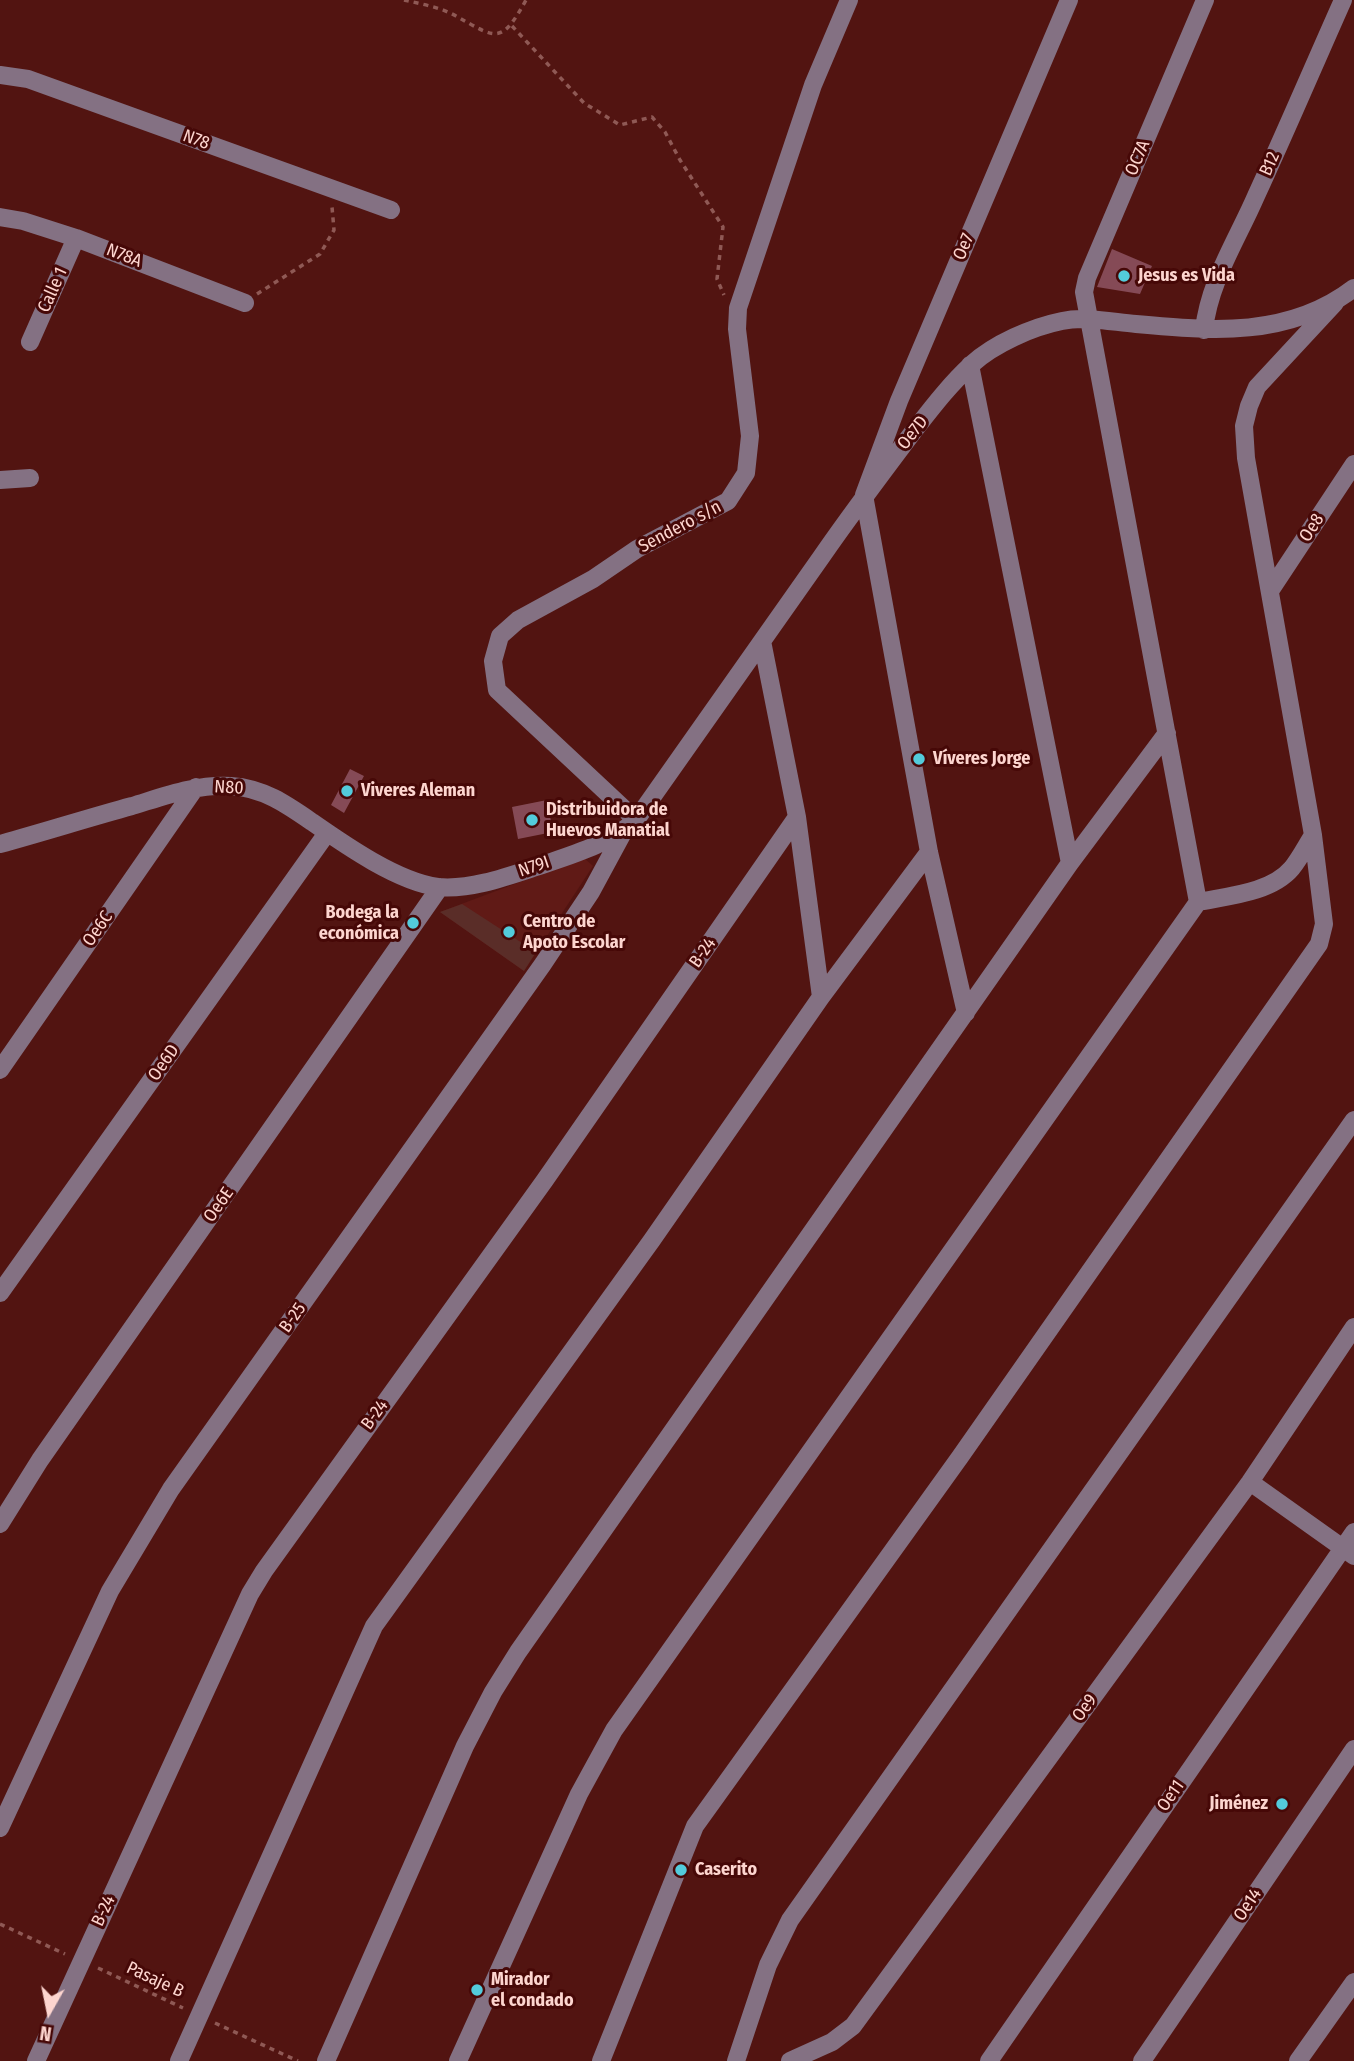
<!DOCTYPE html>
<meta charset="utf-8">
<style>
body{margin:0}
#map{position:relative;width:1354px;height:2061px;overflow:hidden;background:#521411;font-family:"Fira Sans Condensed",sans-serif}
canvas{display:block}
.north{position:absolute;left:14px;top:1977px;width:70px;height:70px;-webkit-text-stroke:5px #460807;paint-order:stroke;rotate:189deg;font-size:19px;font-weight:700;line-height:28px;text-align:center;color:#fdd5cf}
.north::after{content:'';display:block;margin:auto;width:24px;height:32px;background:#fdd5cf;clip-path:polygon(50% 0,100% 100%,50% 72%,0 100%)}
</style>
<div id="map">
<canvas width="1354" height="2061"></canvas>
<div class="north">N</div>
</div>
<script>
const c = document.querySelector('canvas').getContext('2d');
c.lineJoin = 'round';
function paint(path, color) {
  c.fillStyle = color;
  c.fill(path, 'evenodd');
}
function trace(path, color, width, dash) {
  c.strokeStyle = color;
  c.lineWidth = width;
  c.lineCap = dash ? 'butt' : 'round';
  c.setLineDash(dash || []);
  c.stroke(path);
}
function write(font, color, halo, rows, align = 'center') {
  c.font = font + ' "Fira Sans Condensed",sans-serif';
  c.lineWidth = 6;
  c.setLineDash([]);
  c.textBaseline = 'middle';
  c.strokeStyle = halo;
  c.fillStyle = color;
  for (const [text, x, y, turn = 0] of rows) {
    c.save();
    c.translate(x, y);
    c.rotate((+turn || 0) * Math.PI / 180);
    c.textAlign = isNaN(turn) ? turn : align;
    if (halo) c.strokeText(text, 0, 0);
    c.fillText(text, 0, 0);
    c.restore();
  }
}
paint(new Path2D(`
 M584,858L593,866L524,971L440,912Z`), '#601a16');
paint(new Path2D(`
 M462,904L536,952L524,971L440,912Z`), '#5a2d28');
paint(new Path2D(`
 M1112,249L1152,266L1140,294L1097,287Z
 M350,769L364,776L344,813L331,805Z
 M547,800L553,832L518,839L512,807Z`), '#854a56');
trace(new Path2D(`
 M404,0C421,4 440,7 456,16C497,39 501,45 526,0
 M512,26L584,103L620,125L652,117L665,132L680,160L723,227L717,279L724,295
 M257,294L320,254L334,230L332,207
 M0,1924L65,1954
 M98,1968L183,2008
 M215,2023L298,2061`), '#8f5955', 3.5, [5, 5]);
trace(new Path2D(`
 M0,75L28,79L391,210
 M0,217L23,221L76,238L245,303
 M1204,330C1209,282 1237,240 1256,196C1286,131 1314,65 1343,0
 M30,342L76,238
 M970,365L1070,863
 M0,480L30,478
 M1270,591L1354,464
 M762,641L797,817L821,997
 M636,820L497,690L493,661L500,636L518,620L593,579L637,549L728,501L746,473L750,436L737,329L738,308L813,85L849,0
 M0,844C44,832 88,818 132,806C165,796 196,784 231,786C263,788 286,804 312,822C345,845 398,882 438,887C470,890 506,877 536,867C571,855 608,845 636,820C698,732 760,644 822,556C851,514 882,473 913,432C931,409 950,384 972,364C994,344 1032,327 1062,321C1085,316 1112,322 1136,324C1212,331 1289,338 1354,288
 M1198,902L1084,292L1087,278L1205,0
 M966,1013L929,852L864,495L899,401L1069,0
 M0,1070L196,787
 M0,1293L327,833
 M1250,1482L1354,1556
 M0,1524L40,1460L440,887
 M0,1828L110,1591L171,1489L543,964L591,892L624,831
 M36,2061L250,1594L264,1571L545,1180L797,817
 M179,2061L374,1626L652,1240L821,997L929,852
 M326,2061L465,1746L493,1692L518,1652L1070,863L1167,733
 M458,2061L579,1794L614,1730L1198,902C1228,896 1271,893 1292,868C1300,858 1306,846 1313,835
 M601,2061L695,1826L960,1457L1319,944L1324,924L1313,835L1246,458L1244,426L1249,406L1257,387L1335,303
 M736,2061L768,1965L790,1920L1354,1120
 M790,2061L832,2042L853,2026L1250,1482L1354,1327
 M989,2061L1354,1532
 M1142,2061L1354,1749
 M1298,2061L1354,1982`), '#847183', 18);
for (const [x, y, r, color] of [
 [1124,276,7,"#53cbdb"],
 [919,759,7,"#53cbdb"],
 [347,791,7,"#53cbdb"],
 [532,820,7,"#53cbdb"],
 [413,923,7,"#53cbdb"],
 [509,932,7,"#53cbdb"],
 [1282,1804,7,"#53cbdb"],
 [681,1870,7,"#53cbdb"],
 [477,1990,7,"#53cbdb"]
]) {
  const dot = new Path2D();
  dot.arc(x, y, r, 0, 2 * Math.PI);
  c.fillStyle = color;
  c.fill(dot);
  trace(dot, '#460807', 2.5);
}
write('18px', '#fdd5cf', '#460807', [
 ["N78",196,140,20],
 ["OC7A",1138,158,-67],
 ["B12",1270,164,-66],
 ["Oe7",964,247,-67],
 ["N78A",124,256,21],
 ["Calle 1",53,290,-66],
 ["Oe7D",913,433,-52],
 ["Sendero s/n",680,527,-28],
 ["Oe8",1312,528,-57],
 ["N80",229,788,3],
 ["N79I",534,867,-19],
 ["Oe6C",98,929,-55],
 ["B-24",703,953,-55],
 ["Oe6D",164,1063,-55],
 ["Oe6E",219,1205,-55],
 ["B-25",293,1318,-55],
 ["B-24",375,1415,-54],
 ["Oe9",1085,1708,-54],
 ["Oe11",1171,1796,-55],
 ["Oe14",1248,1905,-56],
 ["B-24",104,1911,-65],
 ["Pasaje B",155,1980,25]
]);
write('bold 18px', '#fdd5cf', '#460807', [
 ["Jesus es Vida",1138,276],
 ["Víveres Jorge",933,759],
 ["Viveres Aleman",361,791],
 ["Distribuidora de",546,810],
 ["Huevos Manatial",546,831],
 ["Bodega la",399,913,"right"],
 ["económica",399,934,"right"],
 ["Centro de",523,922],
 ["Apoto Escolar",523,943],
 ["Jiménez",1268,1804,"right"],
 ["Caserito",695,1870],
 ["Mirador",491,1980],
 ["el condado",491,2001]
], 'left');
</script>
